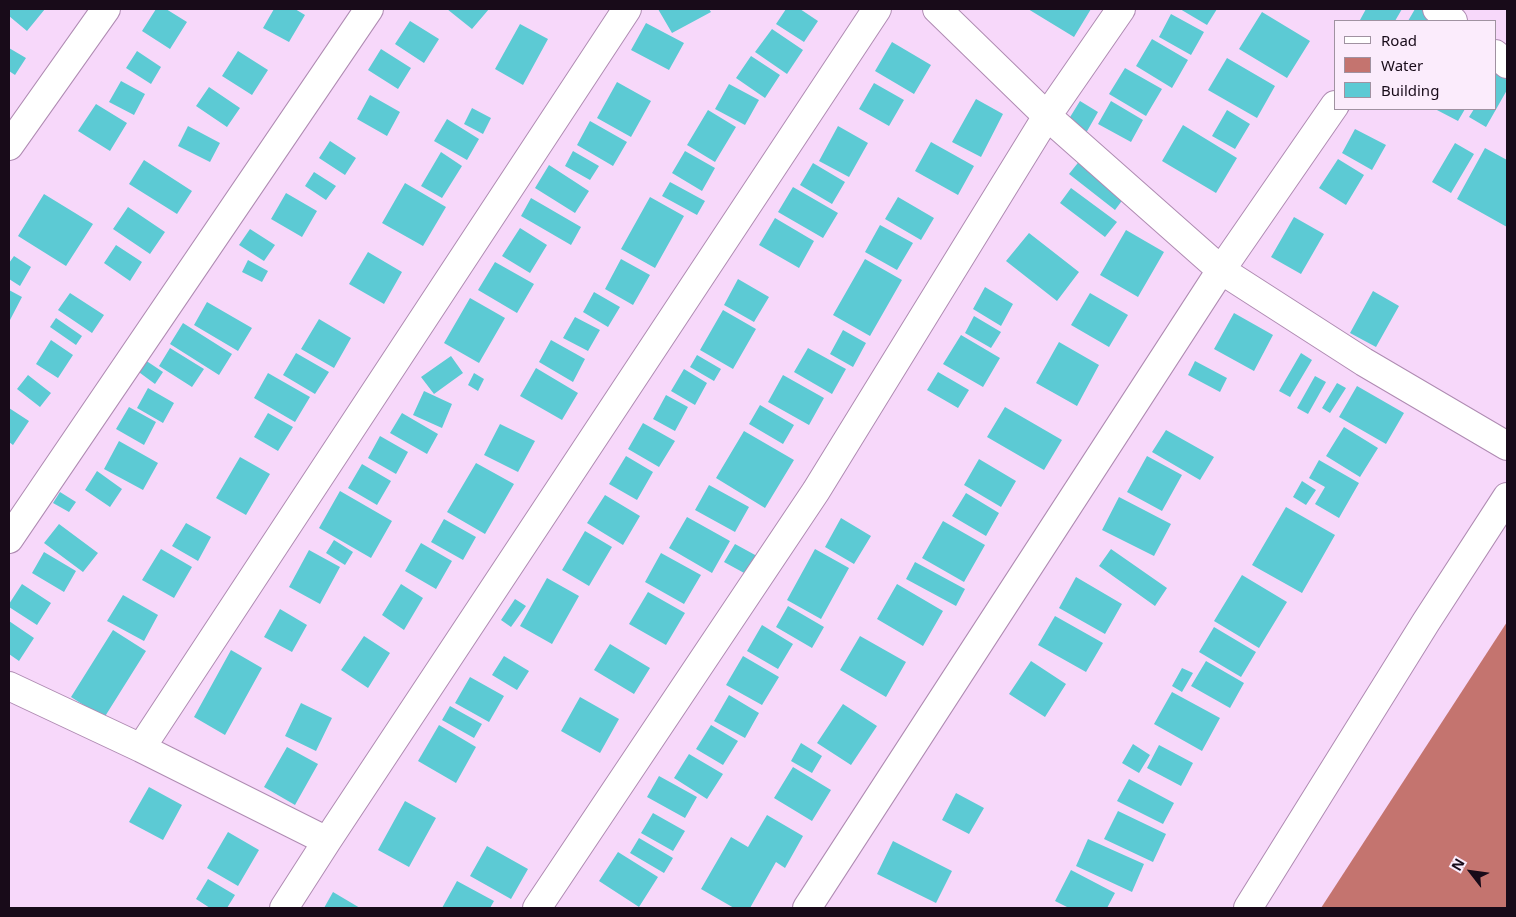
<!DOCTYPE html>
<style>
body{margin:0}
#map{position:relative;width:1516px;height:917px;overflow:hidden;background:#f7d8fa;font-family:"Noto Sans",sans-serif}
canvas{display:block}
.frame{position:absolute;inset:0;border:10px solid #180b19;pointer-events:none}
.legend{position:absolute;left:1334px;top:20px;width:162px;height:90px;box-sizing:border-box;background:#fbecfc;border:1px solid #a092a1;margin:0;padding:6px 9px;list-style:none;font-size:15px;color:#180b19}
.legend li{display:flex;align-items:center;gap:10px;height:25px}
.legend b{width:25px;border:1px solid #a092a1}
.north{position:absolute;left:1446px;top:847px;width:50px;height:50px;-webkit-text-stroke:4px #fbecfc;paint-order:stroke;rotate:300deg;font-size:14px;font-weight:700;line-height:20px;text-align:center;color:#180b19}
.north::after{content:'';display:block;margin:auto;width:18px;height:22px;background:#180b19;clip-path:polygon(50% 0,100% 100%,50% 72%,0 100%)}
</style>
<div id="map">
<canvas width="1516" height="917"></canvas>
<div class="frame"></div>
<ul class="legend">
<li><b style="height:6px;background:#fff"></b>Road</li>
<li><b style="height:14px;background:#c4746f"></b>Water</li>
<li><b style="height:14px;background:#5ccad4"></b>Building</li>
</ul>
<div class="north">N</div>
</div>
<script>
const c = document.querySelector('canvas').getContext('2d');
c.lineJoin = 'round';
function paint(path, color) {
  c.fillStyle = color;
  c.fill(path, 'evenodd');
}
function trace(path, color, width, dash) {
  c.strokeStyle = color;
  c.lineWidth = width;
  c.lineCap = dash ? 'butt' : 'round';
  c.setLineDash(dash || []);
  c.stroke(path);
}
paint(new Path2D(`
 M1507,622V908H1321Z`), '#c4746f');
paint(new Path2D(`
 M10,9H45L27,31L9,16Z
 M156,9H166L187,22L170,49L142,31Z
 M274,9H295L305,15L289,42L263,28Z
 M447,9H489L472,29Z
 M658,9H709L711,12L672,33Z
 M786,9H800L818,21L804,42L776,24Z
 M1028,9H1091L1074,37Z
 M1180,9H1217L1207,25Z
 M1366,9H1402L1395,21H1363L1360,20Z
 M1415,9H1422L1441,19L1439,21H1408Z
 M1262,12L1310,41L1287,78L1239,49Z
 M1171,14L1204,32L1191,55L1159,37Z
 M410,21L439,39L424,63L395,44Z
 M646,23L684,43L669,70L631,50Z
 M520,24L548,39L523,85L495,69Z
 M772,29L803,50L787,74L755,52Z
 M1152,39L1188,60L1172,88L1136,66Z
 M892,42L931,65L914,94L875,71Z
 M9,48L26,58L15,75L9,71Z
 M381,49L411,68L398,89L368,70Z
 M137,51L161,67L151,84L126,68Z
 M238,51L268,70L252,95L222,76Z
 M751,56L780,75L765,98L736,78Z
 M1227,58L1275,86L1257,118L1208,90Z
 M1125,68L1162,89L1146,116L1109,94Z
 M1495,72L1507,80V90L1486,127L1469,117L1474,109H1495Z
 M121,81L145,94L134,115L109,102Z
 M617,82L651,101L631,137L597,118Z
 M874,83L904,100L889,126L859,109Z
 M729,84L759,100L745,125L715,109Z
 M209,87L240,108L227,127L196,106Z
 M370,95L400,112L387,136L357,119Z
 M976,99L1003,114L981,157L952,142Z
 M1080,101L1098,112L1086,133L1067,122Z
 M1111,101L1143,120L1131,142L1098,124Z
 M96,104L127,123L110,151L78,131Z
 M472,108L491,118L483,134L464,124Z
 M1435,109H1465L1458,121Z
 M708,110L736,127L715,162L687,145Z
 M1227,110L1250,124L1235,149L1212,136Z
 M447,119L479,139L467,160L434,141Z
 M590,121L627,142L613,166L577,145Z
 M1183,125L1237,158L1216,193L1162,161Z
 M188,126L220,143L210,162L178,146Z
 M838,126L868,143L849,177L819,161Z
 M1355,129L1386,145L1372,170L1342,153Z
 M330,141L356,158L345,175L319,158Z
 M931,142L974,166L958,195L915,171Z
 M1455,143L1474,154L1451,193L1432,182Z
 M1485,148L1507,160V227L1457,199Z
 M573,151L599,166L590,180L565,166Z
 M685,151L715,168L702,191L672,173Z
 M441,152L462,166L442,198L421,186Z
 M1081,159L1127,194L1115,210L1069,174Z
 M1338,159L1364,175L1346,205L1319,188Z
 M144,160L192,191L177,214L129,184Z
 M813,163L845,182L832,204L800,185Z
 M549,165L589,191L575,213L535,188Z
 M314,172L336,186L326,200L305,186Z
 M670,182L705,201L697,215L662,196Z
 M405,183L446,207L423,246L382,223Z
 M793,187L838,213L823,238L778,212Z
 M1071,188L1117,222L1105,237L1060,203Z
 M286,193L317,211L302,237L271,219Z
 M44,194L93,224L66,266L18,236Z
 M650,197L684,216L655,268L621,249Z
 M898,197L934,218L921,240L885,219Z
 M531,198L581,227L571,245L521,216Z
 M128,207L165,232L150,254L113,229Z
 M1294,217L1324,234L1301,274L1271,257Z
 M775,218L814,241L799,268L759,245Z
 M880,225L913,243L897,270L865,252Z
 M520,228L547,245L530,273L502,256Z
 M250,229L275,245L264,261L239,245Z
 M1126,230L1164,252L1138,297L1100,275Z
 M1029,233L1079,272L1057,301L1006,261Z
 M116,245L142,262L130,281L104,263Z
 M368,252L402,272L384,304L349,284Z
 M14,256L31,267L20,286L9,279V263Z
 M621,259L650,275L633,305L605,289Z
 M865,259L902,280L870,336L833,315Z
 M248,260L268,271L262,282L242,272Z
 M495,262L534,284L517,313L478,290Z
 M738,279L769,297L754,322L724,305Z
 M985,287L1013,304L1001,326L973,309Z
 M9,290L22,297L10,320L9,319Z
 M1373,291L1399,306L1376,347L1350,333Z
 M594,292L620,307L608,327L583,312Z
 M70,293L104,315L92,333L58,310Z
 M1090,293L1128,315L1109,347L1071,325Z
 M470,298L505,318L479,363L444,343Z
 M207,302L252,328L238,351L194,325Z
 M723,310L756,329L733,369L700,350Z
 M1234,313L1273,335L1254,371L1214,349Z
 M974,316L1001,332L991,348L965,333Z
 M575,317L600,330L588,351L563,338Z
 M56,318L82,336L76,345L50,327Z
 M319,319L351,338L334,368L301,349Z
 M183,323L232,354L219,375L170,344Z
 M843,330L866,343L853,367L830,354Z
 M961,335L1000,358L983,387L943,364Z
 M51,340L73,355L58,378L36,364Z
 M551,340L585,359L573,382L539,362Z
 M1059,342L1099,365L1077,406L1036,383Z
 M170,348L204,369L192,387L159,366Z
 M808,348L846,369L832,394L794,372Z
 M296,353L329,372L315,394L283,375Z
 M1301,353L1312,360L1290,397L1279,391Z
 M697,355L721,369L714,381L690,367Z
 M139,356L163,372L155,384L132,367Z
 M451,356L463,373L434,394L421,377Z
 M1195,361L1227,378L1220,392L1188,375Z
 M536,368L578,393L562,420L520,396Z
 M684,369L707,383L695,405L671,391Z
 M938,372L969,390L958,408L927,390Z
 M268,373L310,397L295,422L254,398Z
 M474,373L484,379L478,391L468,385Z
 M28,375L51,393L40,407L17,389Z
 M783,375L824,398L809,425L768,402Z
 M1315,376L1326,382L1308,414L1297,408Z
 M1337,383L1346,388L1330,413L1322,408Z
 M1357,386L1404,413L1386,444L1339,417Z
 M148,388L174,403L163,423L137,408Z
 M424,391L452,404L442,428L413,415Z
 M666,395L688,407L675,431L653,419Z
 M760,405L794,425L783,444L749,424Z
 M129,407L156,422L144,445L116,429Z
 M1005,407L1062,440L1044,470L987,437Z
 M9,408L29,421L13,445L9,442Z
 M268,413L293,427L278,451L254,437Z
 M402,413L438,434L427,454L390,433Z
 M643,423L675,441L659,467L628,449Z
 M500,424L535,441L518,472L484,455Z
 M1344,427L1378,448L1360,477L1326,456Z
 M1166,430L1214,457L1200,480L1152,452Z
 M744,431L794,460L765,508L716,478Z
 M380,436L408,452L396,474L368,458Z
 M119,441L158,463L143,490L104,469Z
 M626,456L653,472L637,500L609,484Z
 M1147,456L1182,475L1162,511L1127,492Z
 M240,457L270,474L246,515L216,498Z
 M979,459L1016,481L1001,507L964,485Z
 M1319,460L1359,483L1339,518L1315,504L1325,487L1309,478Z
 M476,463L514,484L485,534L447,512Z
 M362,464L391,481L377,505L348,488Z
 M97,471L122,489L110,507L85,490Z
 M1302,481L1316,490L1306,505L1293,497Z
 M709,485L749,507L735,532L695,510Z
 M340,491L392,521L371,558L319,528Z
 M60,492L76,502L69,512L53,503Z
 M966,493L999,513L986,536L952,516Z
 M605,495L640,516L623,545L587,523Z
 M1119,497L1171,524L1154,556L1102,530Z
 M1286,507L1335,535L1302,593L1252,565Z
 M687,517L730,541L712,573L669,548Z
 M841,518L871,536L854,564L825,547Z
 M444,519L476,537L463,560L431,542Z
 M943,521L985,545L964,582L922,558Z
 M186,523L211,537L198,561L172,546Z
 M59,524L98,553L83,572L44,543Z
 M585,531L612,547L589,586L562,570Z
 M334,540L353,552L345,565L326,553Z
 M421,543L452,561L436,589L405,571Z
 M735,544L757,556L746,574L724,562Z
 M161,549L192,567L174,598L142,580Z
 M815,549L849,568L821,619L787,600Z
 M1111,549L1167,588L1155,606L1099,566Z
 M309,550L340,567L320,604L289,587Z
 M44,552L76,571L64,592L32,573Z
 M661,553L701,575L684,604L645,582Z
 M915,562L965,589L956,606L906,579Z
 M1242,575L1287,602L1259,648L1214,621Z
 M1076,577L1122,604L1105,634L1059,608Z
 M547,578L579,596L552,644L520,626Z
 M22,584L51,603L37,625L9,607V604Z
 M401,584L423,598L404,630L382,615Z
 M897,584L943,611L923,646L877,619Z
 M648,592L685,613L666,645L629,624Z
 M123,595L158,615L144,641L107,621Z
 M515,599L526,606L511,627L501,620Z
 M788,606L824,627L812,648L776,627Z
 M280,609L307,625L292,652L264,637Z
 M1055,616L1103,643L1086,672L1038,645Z
 M9,621L34,638L19,661L9,654Z
 M762,625L793,644L778,669L747,651Z
 M1214,627L1256,652L1241,677L1199,652Z
 M113,630L146,651L104,718L71,697Z
 M364,636L390,653L368,688L341,670Z
 M860,636L906,662L886,697L840,670Z
 M610,644L650,668L634,694L594,670Z
 M231,650L262,668L225,735L194,717Z
 M504,656L529,671L517,690L492,675Z
 M743,656L779,677L762,705L726,685Z
 M1031,661L1066,684L1045,717L1009,694Z
 M1206,661L1244,683L1230,708L1191,686Z
 M1182,668L1193,673L1182,692L1172,686Z
 M470,677L504,696L489,722L455,703Z
 M1172,692L1220,718L1202,751L1154,724Z
 M729,695L759,713L745,738L714,721Z
 M580,697L619,719L600,753L561,731Z
 M301,703L332,718L316,751L285,736Z
 M843,704L877,726L851,765L817,743Z
 M450,706L482,724L474,738L442,720Z
 M439,725L476,747L456,783L418,761Z
 M711,725L738,741L723,765L696,749Z
 M801,743L822,756L812,773L791,761Z
 M1133,744L1150,755L1139,773L1122,763Z
 M1159,745L1193,763L1181,786L1147,768Z
 M287,747L318,764L295,805L264,787Z
 M689,754L723,774L707,799L674,778Z
 M793,767L831,790L812,821L774,798Z
 M659,776L697,797L685,818L647,797Z
 M1129,779L1174,803L1163,824L1117,801Z
 M149,787L182,805L163,840L129,822Z
 M956,793L984,808L969,834L942,820Z
 M405,801L436,818L409,867L378,850Z
 M1118,811L1166,834L1153,862L1104,839Z
 M653,813L685,831L673,851L641,833Z
 M767,815L803,836L785,868L776,862L750,908H734L701,889L731,837L748,847Z
 M228,832L259,850L238,886L207,868Z
 M639,838L673,858L664,873L630,853Z
 M1088,839L1144,864L1132,892L1076,866Z
 M893,841L952,871L936,903L877,874Z
 M487,846L528,869L511,899L470,876Z
 M618,852L658,877L639,907L599,881Z
 M1071,870L1115,893L1107,908H1069L1055,901Z
 M208,879L235,895L227,908H210L196,899Z
 M457,881L494,901L490,908H442Z
 M333,892L360,908H324Z`), '#5ccad4');
const minor = new Path2D(`
 M937,9L1047,116L1221,270L1364,362L1507,446
 M1437,9L1453,21
 M1495,54L1507,64
 M9,146L106,9
 M9,539L369,9
 M9,686L141,748L327,841
 M141,748L627,9
 M284,908L327,841L877,9
 M537,908L816,491L1047,116L1121,9
 M807,908L1221,270L1335,105
 M1248,908L1426,622L1507,497`);
trace(minor, '#af8bb2', 30);
trace(minor, '#fff', 28);
</script>
